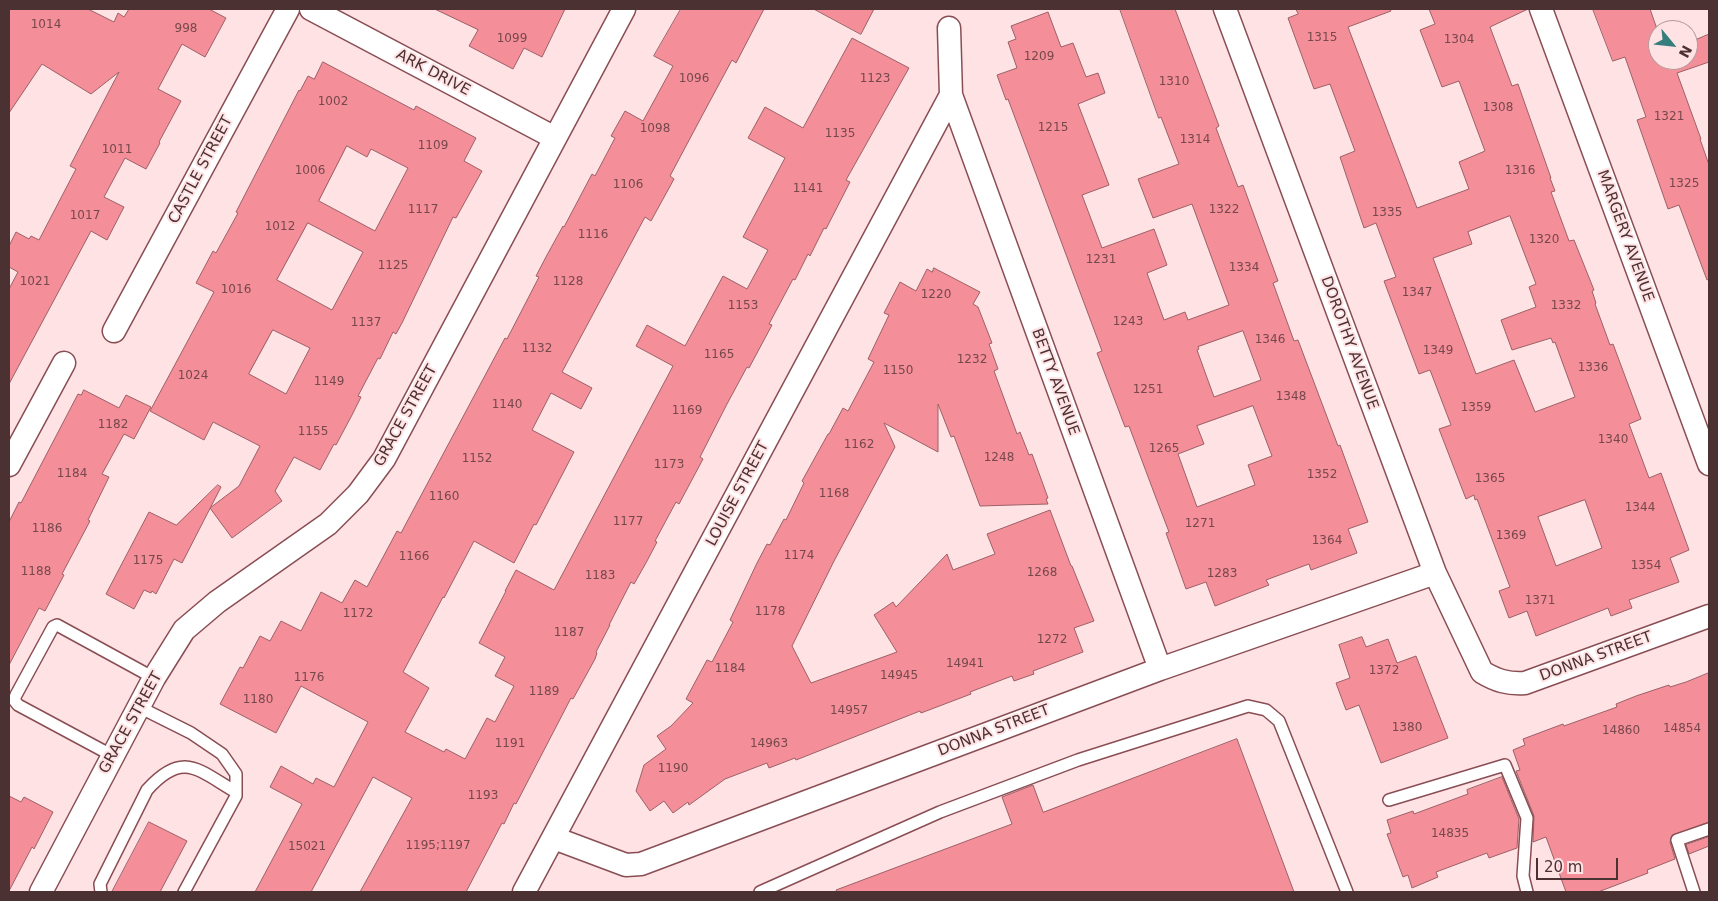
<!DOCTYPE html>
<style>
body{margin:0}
#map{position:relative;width:1718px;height:901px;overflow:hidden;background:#ffe2e4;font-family:"DejaVu Sans",sans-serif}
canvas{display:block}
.frame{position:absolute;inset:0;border:10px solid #4c3133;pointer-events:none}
.north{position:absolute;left:1648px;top:20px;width:50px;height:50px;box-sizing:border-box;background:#ffe2e4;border:1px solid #b79b9d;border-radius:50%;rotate:118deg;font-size:14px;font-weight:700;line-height:20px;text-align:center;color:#4c3133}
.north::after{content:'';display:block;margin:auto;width:18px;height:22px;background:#367e7d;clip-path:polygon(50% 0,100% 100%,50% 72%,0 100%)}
.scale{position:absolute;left:1536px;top:858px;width:82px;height:22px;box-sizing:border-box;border:2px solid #4c3133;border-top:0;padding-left:6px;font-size:15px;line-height:18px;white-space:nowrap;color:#4c3133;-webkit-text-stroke:4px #ffe2e4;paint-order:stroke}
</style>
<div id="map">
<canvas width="1718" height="901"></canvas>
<div class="frame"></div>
<div class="north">N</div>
<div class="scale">20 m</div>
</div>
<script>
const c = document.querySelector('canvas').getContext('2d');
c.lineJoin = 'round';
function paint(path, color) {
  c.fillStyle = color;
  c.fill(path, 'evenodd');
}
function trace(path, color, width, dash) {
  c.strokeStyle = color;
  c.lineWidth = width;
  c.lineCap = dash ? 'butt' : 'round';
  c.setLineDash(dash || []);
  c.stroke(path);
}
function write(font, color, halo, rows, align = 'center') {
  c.font = font + ' "DejaVu Sans",sans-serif';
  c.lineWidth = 4;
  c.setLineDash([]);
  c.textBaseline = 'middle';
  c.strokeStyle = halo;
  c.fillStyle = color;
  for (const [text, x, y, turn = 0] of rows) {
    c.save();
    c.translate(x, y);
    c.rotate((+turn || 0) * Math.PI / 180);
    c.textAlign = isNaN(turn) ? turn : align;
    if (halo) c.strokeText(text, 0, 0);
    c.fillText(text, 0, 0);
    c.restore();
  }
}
const building = new Path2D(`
 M9,9H88L114,22L118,13L124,17L129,9H209L226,18L205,57L182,44L158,89L181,101L159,142L160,143L146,169L125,158L104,197L124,207L107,240L91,231L9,384V289L18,272L9,267V246L16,232L29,239L31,236L39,240L76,169L70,166L119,72L91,94L42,64L9,113Z
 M435,9H565L542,57L524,48L513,69L469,46L478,30Z
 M681,9H764L736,63L732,60L703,114L670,176L674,179L651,221L645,217L562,372L592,388L581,409L551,393L532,430L574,452L536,525L534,524L514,563L474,541L444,598L443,597L403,672L429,688L405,732L444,752L446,749L465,759L487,718L495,722L514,686L495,676L505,657L479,643L506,591H505L516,570L554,590L673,366L636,346L647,325L685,346L723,276L747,289L768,250L743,237L785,158L748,138L765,107L803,128L852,38L909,68L846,180L850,182L826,229L824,228L810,256L808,254L795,280L793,279L769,324L772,325L749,368L747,367L727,404L700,457L703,459L679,504L676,502L655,541L657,542L647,561L634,584L631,582L609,625H610L596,652L597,653L595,659L573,699L571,698L516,804L514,803L504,824L502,823L466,892H360L412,798L373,777L311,892H255L302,804L270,787L281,766L313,784L316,778L334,787L368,722L301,686L276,733L220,704L240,667L243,668L260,636L270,641L281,621L301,631L321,592L342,603L355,580L367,587L397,531L401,533L505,338L507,339L539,277L536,276L547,255L563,226L564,227L592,174L595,176L615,138L611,136L625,111L643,121L673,66L654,56Z
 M814,9H874L861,34Z
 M1120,9H1175L1219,126L1216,128L1238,187L1243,185L1278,281L1273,283L1294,341L1298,340L1338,446L1340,445L1368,522L1348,529L1357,553L1311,570L1309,564L1266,580L1269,585L1215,606L1206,582L1186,589L1166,533L1169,532L1156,498L1129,426L1125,427L1097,353L1102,351L1008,99L1006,100L997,75L1017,68L1008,42L1016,39L1011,26L1048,12L1061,47L1073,43L1086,77L1098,73L1105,93L1078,104L1109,185L1082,195L1102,248L1154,229L1167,265L1147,273L1164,320L1185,312L1188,320L1229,305L1192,204L1153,218L1138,179L1179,164L1161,117L1159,118ZM1243,331L1261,380L1214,397L1197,350L1199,349L1198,347ZM1253,406L1272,456L1248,465L1255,485L1197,507L1178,454L1204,444L1197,426Z
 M1296,9H1390L1391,11L1348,27L1417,208L1469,189L1459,162L1485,151L1459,81L1442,87L1420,30L1435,24L1429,9H1528L1490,27L1512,86L1518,84L1551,178H1550L1555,191L1551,192L1569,241L1574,240L1594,290L1592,291L1596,303L1595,304L1610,345L1613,344L1641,419L1629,424L1649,478L1661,473L1689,550L1670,558L1679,582L1629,600L1632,608L1611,616L1608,608L1536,636L1527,611L1509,618L1499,591L1510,587L1477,499L1475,500L1474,495L1466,499L1439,429L1451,425L1430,370L1419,374L1384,281L1396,277L1376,223L1364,228L1340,157L1355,151L1330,84L1314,89L1288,18L1298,14ZM1510,216L1536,284L1529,287L1536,307L1501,320L1512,350L1551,338L1553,343L1555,342L1575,397L1535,412L1514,360L1476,374L1433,258L1472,244L1468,232ZM1585,500L1602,548L1556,566L1538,517Z
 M1593,9H1650L1658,32V60H1688V43L1709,34V62L1677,73L1701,139H1700L1709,165V279L1707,280L1679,205L1668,209L1637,120L1646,117L1625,57L1613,61Z
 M323,62L414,110L416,106L476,138L464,161L482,171L456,218L453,217L402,323L396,334L393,332L380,359L378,358L358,396L361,397L352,415L336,445L334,444L320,470L294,457L275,491L282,501L232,538L210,508L239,486L260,446L213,422L204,440L150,411L214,292L196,283L213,251L216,253L238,213L236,212L299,90L300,91L308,76L314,79ZM347,146L367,157L371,149L408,168L375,231L319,201ZM308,223L363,252L332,310L277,280ZM273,330L310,348L286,394L249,374Z
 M934,268L980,292L973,304L978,307L992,343L989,344L998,369L994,371L1017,434L1020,432L1029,455L1032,454L1048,498L1046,499L1048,504L980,506L954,436L951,437L938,404V452L884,423L895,447L834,561L792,646L811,683L897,652L874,615L893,602L896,607L947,554L953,570L995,554L987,534L1050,510L1071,566H1072L1094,621L1074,628L1083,652L1033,671L1034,674L1014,681L1012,676L970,692L971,694L921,713L920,711L796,760L795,758L769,768L767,763L725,779L689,805L688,802L673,813L664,801L650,811L636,791L644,765L666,749L657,736L671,726L693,703L686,699L707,660L712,662L733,622L730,620L757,563L767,544L770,545L784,519L786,520L804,483L802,481L828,434H829L843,408L848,411L874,362L868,359L889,315L884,313L900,282L916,291L927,269L932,272Z
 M84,390L119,408L126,395L151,407L134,439L124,434L102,474L109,477L88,520L90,521L62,574L64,575L45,611L39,608L9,665V522L19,502L21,503L78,394L81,395Z
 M218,485L221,487L182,563L174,559L156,594L152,591L151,593L144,590L134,609L106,594L149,512L176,525Z
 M1362,637L1366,647L1388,639L1397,663L1416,656L1448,738L1381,763L1359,705L1346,710L1336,683L1350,678L1339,645Z
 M1709,673V822L1672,835L1670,842L1675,859L1647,870L1648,873L1598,892H1566L1546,837L1533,842L1534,816L1516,771L1520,770L1513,750L1525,745L1523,739L1563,724L1564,726L1617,707L1616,704L1636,696L1669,685L1670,687L1686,682Z
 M1237,739L1294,892H837L836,890L1012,824L1002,797L1033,785L1043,812Z
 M1502,777L1519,819L1517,848L1489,858L1487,853L1436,872L1438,877L1412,888L1408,875L1403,877L1387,834L1391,833L1387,820L1413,811L1414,814L1468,794L1467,790Z
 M9,796L21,802L24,797L53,812L34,849L32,847L9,891Z
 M149,822L187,841L160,892H112Z
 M1709,837V846L1689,854L1686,845Z`);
paint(building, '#f48e99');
trace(building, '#9c6066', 1);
const lane = new Path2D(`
 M139,707L191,733L222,754L236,774V796L184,892
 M113,756L18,705L14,700L16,695L53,627L57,625L154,678
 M1389,800L1505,765L1527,818L1523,876L1527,892
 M101,892L100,884L147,790C183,750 198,770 236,792
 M760,892L940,812L1078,760L1248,706L1266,710L1279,721L1347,892
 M1694,892L1677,840L1709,829`);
const street = new Path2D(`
 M311,9L555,138
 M1225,9L1435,573L1482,672C1497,681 1508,684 1525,683L1709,616
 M1541,9L1709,464
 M949,28L951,95L1160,669
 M114,331L288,9
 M9,465L64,363
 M554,838L626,865L641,864L1160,669L1435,573
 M41,892L154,678L184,630L217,602L328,524L358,494L384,459L624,9
 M524,892L951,95`);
trace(lane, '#894e54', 14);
trace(street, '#894e54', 25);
trace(lane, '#fff', 11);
trace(street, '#fff', 22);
write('12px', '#76484c', null, [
 ["1014",46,25],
 ["998",186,29],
 ["1315",1322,38],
 ["1099",512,39],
 ["1304",1459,40],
 ["1209",1039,57],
 ["1096",694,79],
 ["1123",875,79],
 ["1310",1174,82],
 ["1002",333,102],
 ["1308",1498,108],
 ["1321",1669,117],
 ["1215",1053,128],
 ["1098",655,129],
 ["1135",840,134],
 ["1314",1195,140],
 ["1109",433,146],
 ["1011",117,150],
 ["1006",310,171],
 ["1316",1520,171],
 ["1325",1684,184],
 ["1106",628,185],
 ["1141",808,189],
 ["1117",423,210],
 ["1322",1224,210],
 ["1335",1387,213],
 ["1017",85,216],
 ["1012",280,227],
 ["1116",593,235],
 ["1320",1544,240],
 ["1231",1101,260],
 ["1125",393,266],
 ["1334",1244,268],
 ["1021",35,282],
 ["1128",568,282],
 ["1016",236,290],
 ["1347",1417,293],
 ["1220",936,295],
 ["1153",743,306],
 ["1332",1566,306],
 ["1243",1128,322],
 ["1137",366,323],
 ["1346",1270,340],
 ["1132",537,349],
 ["1349",1438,351],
 ["1165",719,355],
 ["1232",972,360],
 ["1336",1593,368],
 ["1150",898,371],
 ["1024",193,376],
 ["1149",329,382],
 ["1251",1148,390],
 ["1348",1291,397],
 ["1140",507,405],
 ["1359",1476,408],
 ["1169",687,411],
 ["1182",113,425],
 ["1155",313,432],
 ["1340",1613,440],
 ["1162",859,445],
 ["1265",1164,449],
 ["1248",999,458],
 ["1152",477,459],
 ["1173",669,465],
 ["1184",72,474],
 ["1352",1322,475],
 ["1365",1490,479],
 ["1168",834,494],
 ["1160",444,497],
 ["1344",1640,508],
 ["1177",628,522],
 ["1271",1200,524],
 ["1186",47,529],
 ["1369",1511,536],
 ["1364",1327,541],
 ["1174",799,556],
 ["1166",414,557],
 ["1175",148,561],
 ["1354",1646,566],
 ["1188",36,572],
 ["1268",1042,573],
 ["1283",1222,574],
 ["1183",600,576],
 ["1371",1540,601],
 ["1178",770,612],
 ["1172",358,614],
 ["1187",569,633],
 ["1272",1052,640],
 ["14941",965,664],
 ["1184",730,669],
 ["1372",1384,671],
 ["14945",899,676],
 ["1176",309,678],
 ["1189",544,692],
 ["1180",258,700],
 ["14957",849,711],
 ["1380",1407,728],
 ["14854",1682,729],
 ["14860",1621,731],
 ["1191",510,744],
 ["14963",769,744],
 ["1190",673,769],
 ["1193",483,796],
 ["14835",1450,834],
 ["1195;1197",438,846],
 ["15021",307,847]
]);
write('15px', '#4c3133', '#ffe2e4', [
 ["ARK DRIVE",433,73,28],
 ["CASTLE STREET",201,170,-62],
 ["MARGERY AVENUE",1625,236,70],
 ["DOROTHY AVENUE",1349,343,70],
 ["BETTY AVENUE",1055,382,70],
 ["GRACE STREET",406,416,-61],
 ["LOUISE STREET",738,494,-62],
 ["DONNA STREET",1596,657,-20],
 ["GRACE STREET",131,723,-61],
 ["DONNA STREET",994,731,-21]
]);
</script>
